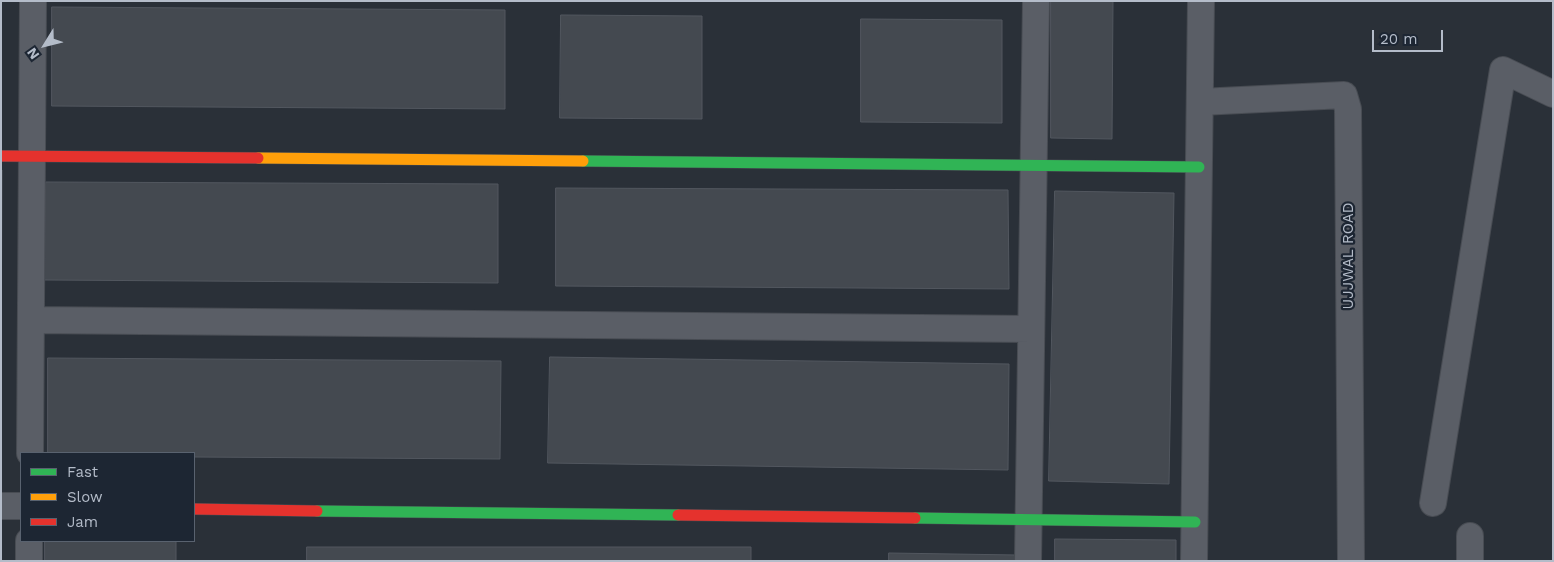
<!DOCTYPE html>
<style>
body{margin:0}
#map{position:relative;width:1554px;height:562px;overflow:hidden;background:#2a3038;font-family:"Work Sans",sans-serif}
canvas{display:block}
.frame{position:absolute;inset:0;border:2px solid #b4bcc9;pointer-events:none}
.legend{position:absolute;left:20px;top:452px;width:175px;height:90px;box-sizing:border-box;background:#1d2633;border:1px solid #59626f;margin:0;padding:6px 9px;list-style:none;font-size:15px;color:#b4bcc9}
.legend li{display:flex;align-items:center;gap:10px;height:25px}
.legend b{width:25px;border:1px solid #59626f}
.north{position:absolute;left:20px;top:20px;width:50px;height:50px;-webkit-text-stroke:4px #1d2633;paint-order:stroke;rotate:234deg;font-size:14px;font-weight:700;line-height:20px;text-align:center;color:#b4bcc9}
.north::after{content:'';display:block;margin:auto;width:18px;height:22px;background:#b4bcc9;clip-path:polygon(50% 0,100% 100%,50% 72%,0 100%)}
.scale{position:absolute;left:1372px;top:30px;width:71px;height:22px;box-sizing:border-box;border:2px solid #b4bcc9;border-top:0;padding-left:6px;font-size:15px;line-height:18px;white-space:nowrap;color:#b4bcc9;-webkit-text-stroke:4px #1d2633;paint-order:stroke}
</style>
<div id="map">
<canvas width="1554" height="562"></canvas>
<div class="frame"></div>
<ul class="legend">
<li><b style="height:6px;background:#30b455"></b>Fast</li>
<li><b style="height:6px;background:#ff9f0a"></b>Slow</li>
<li><b style="height:6px;background:#e5322d"></b>Jam</li>
</ul>
<div class="north">N</div>
<div class="scale">20 m</div>
</div>
<script>
const c = document.querySelector('canvas').getContext('2d');
c.lineJoin = 'round';
function paint(path, color) {
  c.fillStyle = color;
  c.fill(path, 'evenodd');
}
function trace(path, color, width, dash) {
  c.strokeStyle = color;
  c.lineWidth = width;
  c.lineCap = dash ? 'butt' : 'round';
  c.setLineDash(dash || []);
  c.stroke(path);
}
function write(font, color, halo, rows, align = 'center') {
  c.font = font + ' "Work Sans",sans-serif';
  c.lineWidth = 4.5;
  c.setLineDash([]);
  c.textBaseline = 'middle';
  c.strokeStyle = halo;
  c.fillStyle = color;
  for (const [text, x, y, turn = 0] of rows) {
    c.save();
    c.translate(x, y);
    c.rotate((+turn || 0) * Math.PI / 180);
    c.textAlign = isNaN(turn) ? turn : align;
    if (halo) c.strokeText(text, 0, 0);
    c.fillText(text, 0, 0);
    c.restore();
  }
}
const building = new Path2D(`
 M1051,1H1113L1112,139L1051,138Z
 M52,7L505,10V109L52,106Z
 M561,15L702,16V119L560,118Z
 M861,19L1002,20V123L861,122Z
 M1,170H2L1,368Z
 M46,182L498,184V283L45,280Z
 M556,188L1008,190L1009,289L556,286Z
 M1055,191L1174,193L1169,484L1049,481Z
 M550,357L1009,364L1008,470L548,463Z
 M48,358L501,361L500,459L194,457V453H48Z
 M1055,539L1176,540V561H1055Z
 M45,541H176V561H45Z
 M307,547H751V561H307Z
 M889,553L1017,555V561H889Z`);
paint(building, '#444950');
trace(building, '#52575f', 1);
const street = new Path2D(`
 M1200,102L1344,95L1348,109L1351,561
 M31,320L1031,329
 M30,453L33,1
 M1433,503L1503,70L1553,94
 M1,506H21
 M29,561V541
 M1028,561L1036,1
 M1194,561L1201,1
 M1470,561V536`);
const fast = new Path2D(`
 M583,161L1199,167
 M317,511L678,515
 M915,518L1195,522`);
const slow = new Path2D(`
 M258,158L583,161`);
const jam = new Path2D(`
 M1,156L258,158
 M194,509L317,511
 M678,515L915,518`);
trace(street, '#484c53', 28);
trace(fast, '#484c53', 12);
trace(slow, '#484c53', 12);
trace(jam, '#484c53', 12);
trace(street, '#5a5e66', 26);
trace(fast, '#30b455', 11);
trace(slow, '#ff9f0a', 11);
trace(jam, '#e5322d', 11);
write('15px', '#b4bcc9', '#1d2633', [
 ["UJJWAL ROAD",1349,256,-90]
]);
</script>
